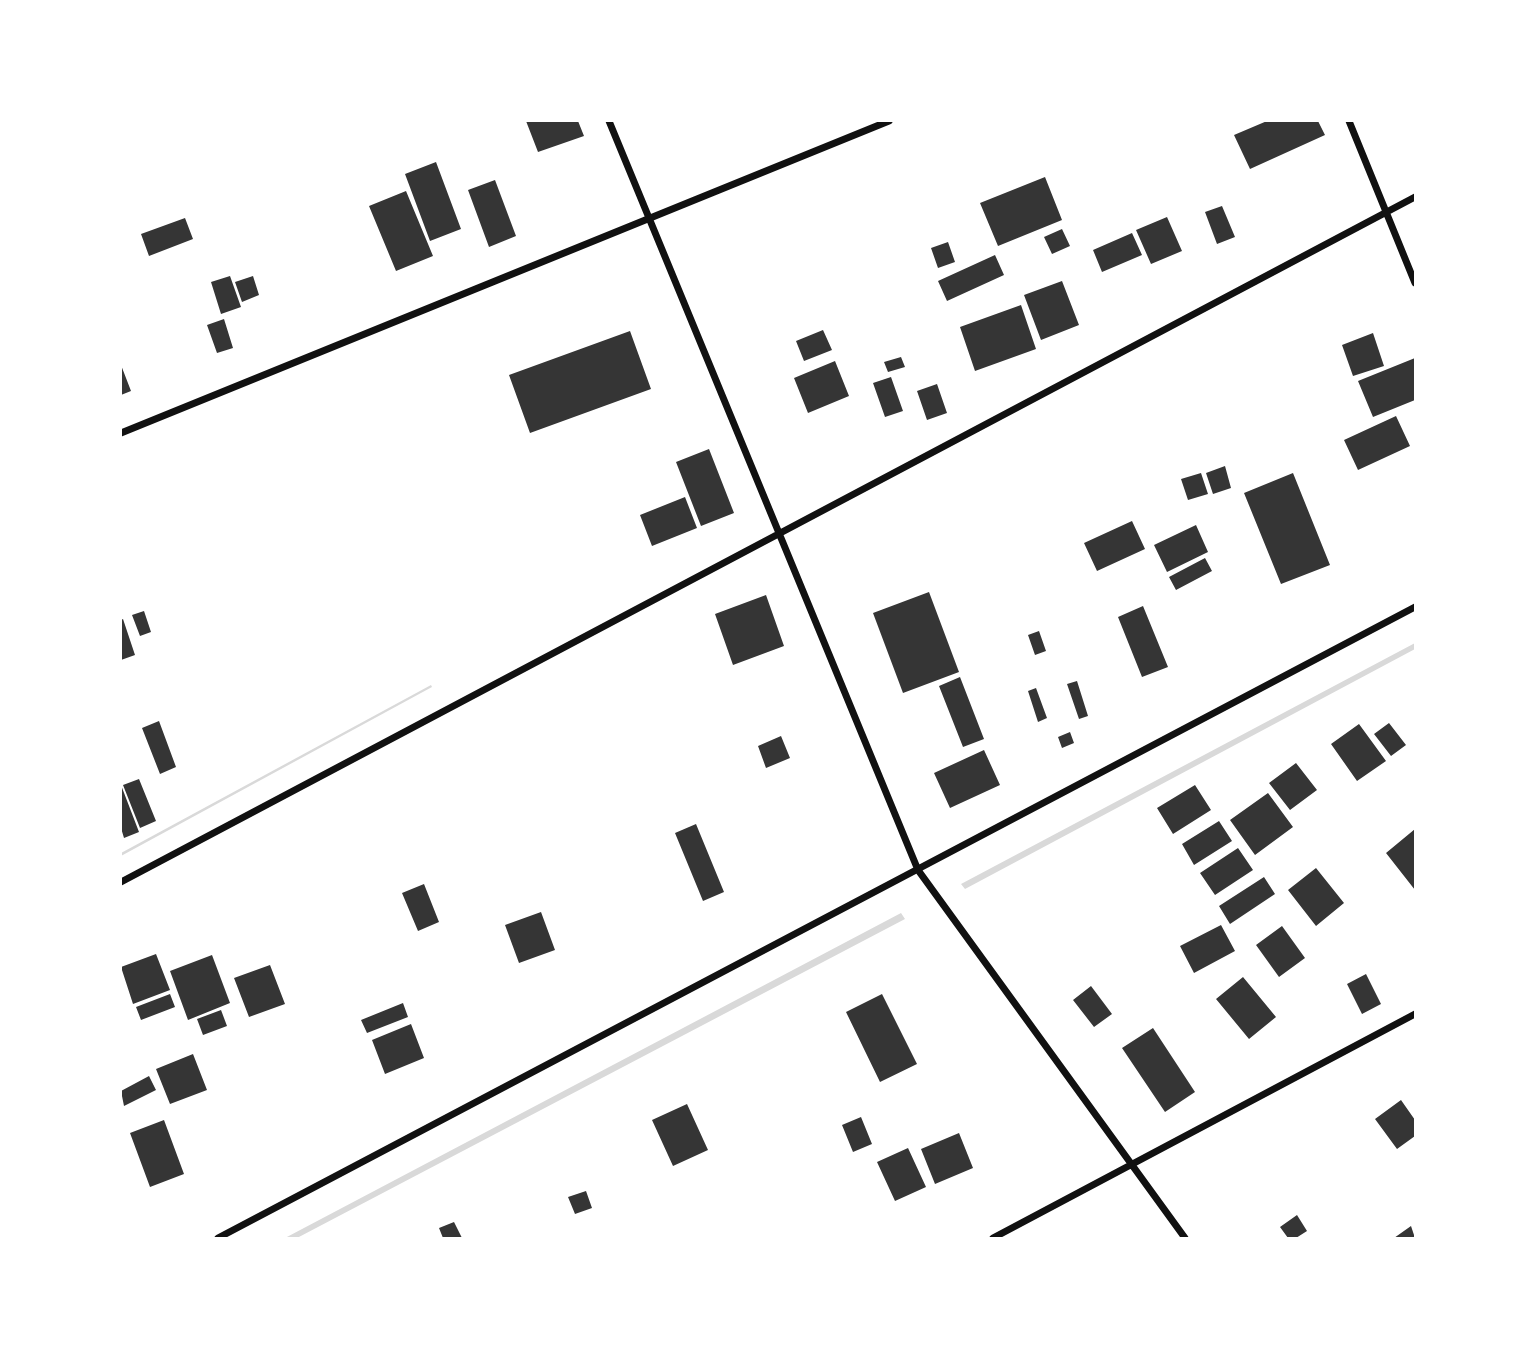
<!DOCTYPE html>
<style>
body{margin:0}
#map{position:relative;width:1536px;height:1359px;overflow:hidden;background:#fff;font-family:Overpass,sans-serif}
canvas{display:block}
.frame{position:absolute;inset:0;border:122px solid #fff;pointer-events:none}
</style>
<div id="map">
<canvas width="1536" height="1359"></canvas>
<div class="frame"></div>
</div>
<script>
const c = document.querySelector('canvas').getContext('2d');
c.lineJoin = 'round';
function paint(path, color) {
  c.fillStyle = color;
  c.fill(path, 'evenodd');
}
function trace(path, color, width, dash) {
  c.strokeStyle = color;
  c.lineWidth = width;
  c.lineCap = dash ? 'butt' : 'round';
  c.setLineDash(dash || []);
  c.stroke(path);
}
paint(new Path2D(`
 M1415,643V649L965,889L961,884Z
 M431,685L432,687L121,856V853Z
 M901,913L905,919L297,1238H285Z`), '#d9d9d9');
paint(new Path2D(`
 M526,121H578L584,136L538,152Z
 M1267,121H1318L1325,135L1250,169L1234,135Z
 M436,162L461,229L430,241L405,174Z
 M1045,177L1062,220L998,246L980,203Z
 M495,180L516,236L489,247L468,190Z
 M406,191L433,256L396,271L369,206Z
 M1222,206L1235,237L1217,244L1205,212Z
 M1167,217L1182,251L1151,264L1136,230Z
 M185,218L193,239L149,256L141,234Z
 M1062,229L1070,246L1052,254L1044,237Z
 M1132,233L1142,255L1102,272L1093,250Z
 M948,242L955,262L938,268L931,248Z
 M995,255L1004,275L947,301L938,281Z
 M230,276L241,307L221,314L211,282Z
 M253,276L259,295L242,302L235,282Z
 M1062,281L1079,325L1041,340L1024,295Z
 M1021,305L1036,349L975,371L960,327Z
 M224,319L233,348L217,353L207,325Z
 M823,330L832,350L804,361L796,341Z
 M630,331L651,389L530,433L509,375Z
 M1373,333L1384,366L1353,376L1342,345Z
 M901,357L905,367L888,372L884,362Z
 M1415,358V400L1373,417L1358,381Z
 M835,361L849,396L808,413L794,378Z
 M121,365L131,391L121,395Z
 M891,377L903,411L885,417L873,383Z
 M937,384L947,413L927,420L917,391Z
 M1396,416L1410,446L1358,470L1344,440Z
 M709,449L734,513L701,526L676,462Z
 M1225,466L1231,488L1213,494L1206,473Z
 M1201,473L1208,494L1188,500L1181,479Z
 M1293,473L1330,565L1281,584L1244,493Z
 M685,497L697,528L652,546L640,515Z
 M1132,521L1145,549L1097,571L1084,543Z
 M1196,525L1208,552L1167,572L1154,545Z
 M1205,558L1212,571L1176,590L1169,577Z
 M929,592L959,672L903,693L873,613Z
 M766,595L784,646L733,665L715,614Z
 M1143,606L1168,667L1142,677L1118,617Z
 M144,611L151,632L140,636L132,615Z
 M123,619L135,655L121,660V620Z
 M1039,631L1046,651L1035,655L1028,635Z
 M960,677L984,739L963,747L939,686Z
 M1077,681L1088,716L1079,719L1067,684Z
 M1036,688L1047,718L1038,722L1028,691Z
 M159,721L176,767L160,774L142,728Z
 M1389,723L1406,745L1391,756L1374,734Z
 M1359,724L1386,761L1357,781L1331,744Z
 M1070,732L1074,743L1062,748L1058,737Z
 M781,736L790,758L766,768L758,746Z
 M984,750L1000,785L950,808L934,773Z
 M1296,763L1317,790L1290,810L1269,783Z
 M139,779L156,821L140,828L123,785Z
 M121,785L139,832L124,838L121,828Z
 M1195,785L1211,810L1173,834L1157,808Z
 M1268,793L1293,827L1255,855L1230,820Z
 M1219,821L1232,841L1194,865L1182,844Z
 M696,824L724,892L703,901L675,833Z
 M1415,829V890L1386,853Z
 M1238,848L1253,870L1215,895L1200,873Z
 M1316,868L1344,903L1316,926L1288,890Z
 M1264,877L1275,894L1230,924L1219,906Z
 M424,884L439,922L418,931L402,893Z
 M541,912L555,950L519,963L505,925Z
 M1221,925L1235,951L1194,973L1180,946Z
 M1282,926L1305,958L1279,977L1256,945Z
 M156,954L170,990L133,1004L121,967Z
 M212,955L230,1003L188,1020L170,971Z
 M270,965L285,1004L249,1017L234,978Z
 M1366,974L1381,1004L1362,1014L1347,984Z
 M1243,977L1276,1017L1249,1039L1216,999Z
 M1091,986L1112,1014L1094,1027L1073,1000Z
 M170,994L175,1007L141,1020L136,1007Z
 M882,994L917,1064L880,1082L846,1012Z
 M403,1003L408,1017L367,1033L361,1020Z
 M221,1010L227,1026L203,1035L197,1019Z
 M411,1024L424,1058L385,1074L372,1040Z
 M1153,1028L1195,1092L1165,1112L1122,1048Z
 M193,1054L207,1090L170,1104L156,1069Z
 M149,1076L156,1090L124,1106L121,1091Z
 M1401,1100L1415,1120V1136L1397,1149L1375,1119Z
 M687,1104L708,1150L673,1166L652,1120Z
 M861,1117L872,1144L853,1152L842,1125Z
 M164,1120L184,1174L150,1187L130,1133Z
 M959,1133L973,1168L935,1184L921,1149Z
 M908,1148L926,1187L895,1201L877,1162Z
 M586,1191L592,1208L575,1214L568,1197Z
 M1297,1215L1307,1231L1296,1238H1288L1280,1227Z
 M454,1222L462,1238H443L439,1228Z
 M1411,1226L1415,1238H1394Z`), '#353535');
trace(new Path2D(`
 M609,121L918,870L1185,1238
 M1349,121L1415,283
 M121,433L889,121
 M121,882L1415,197
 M218,1238L1415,607
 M993,1238L1415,1014`), '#111', 7);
</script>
